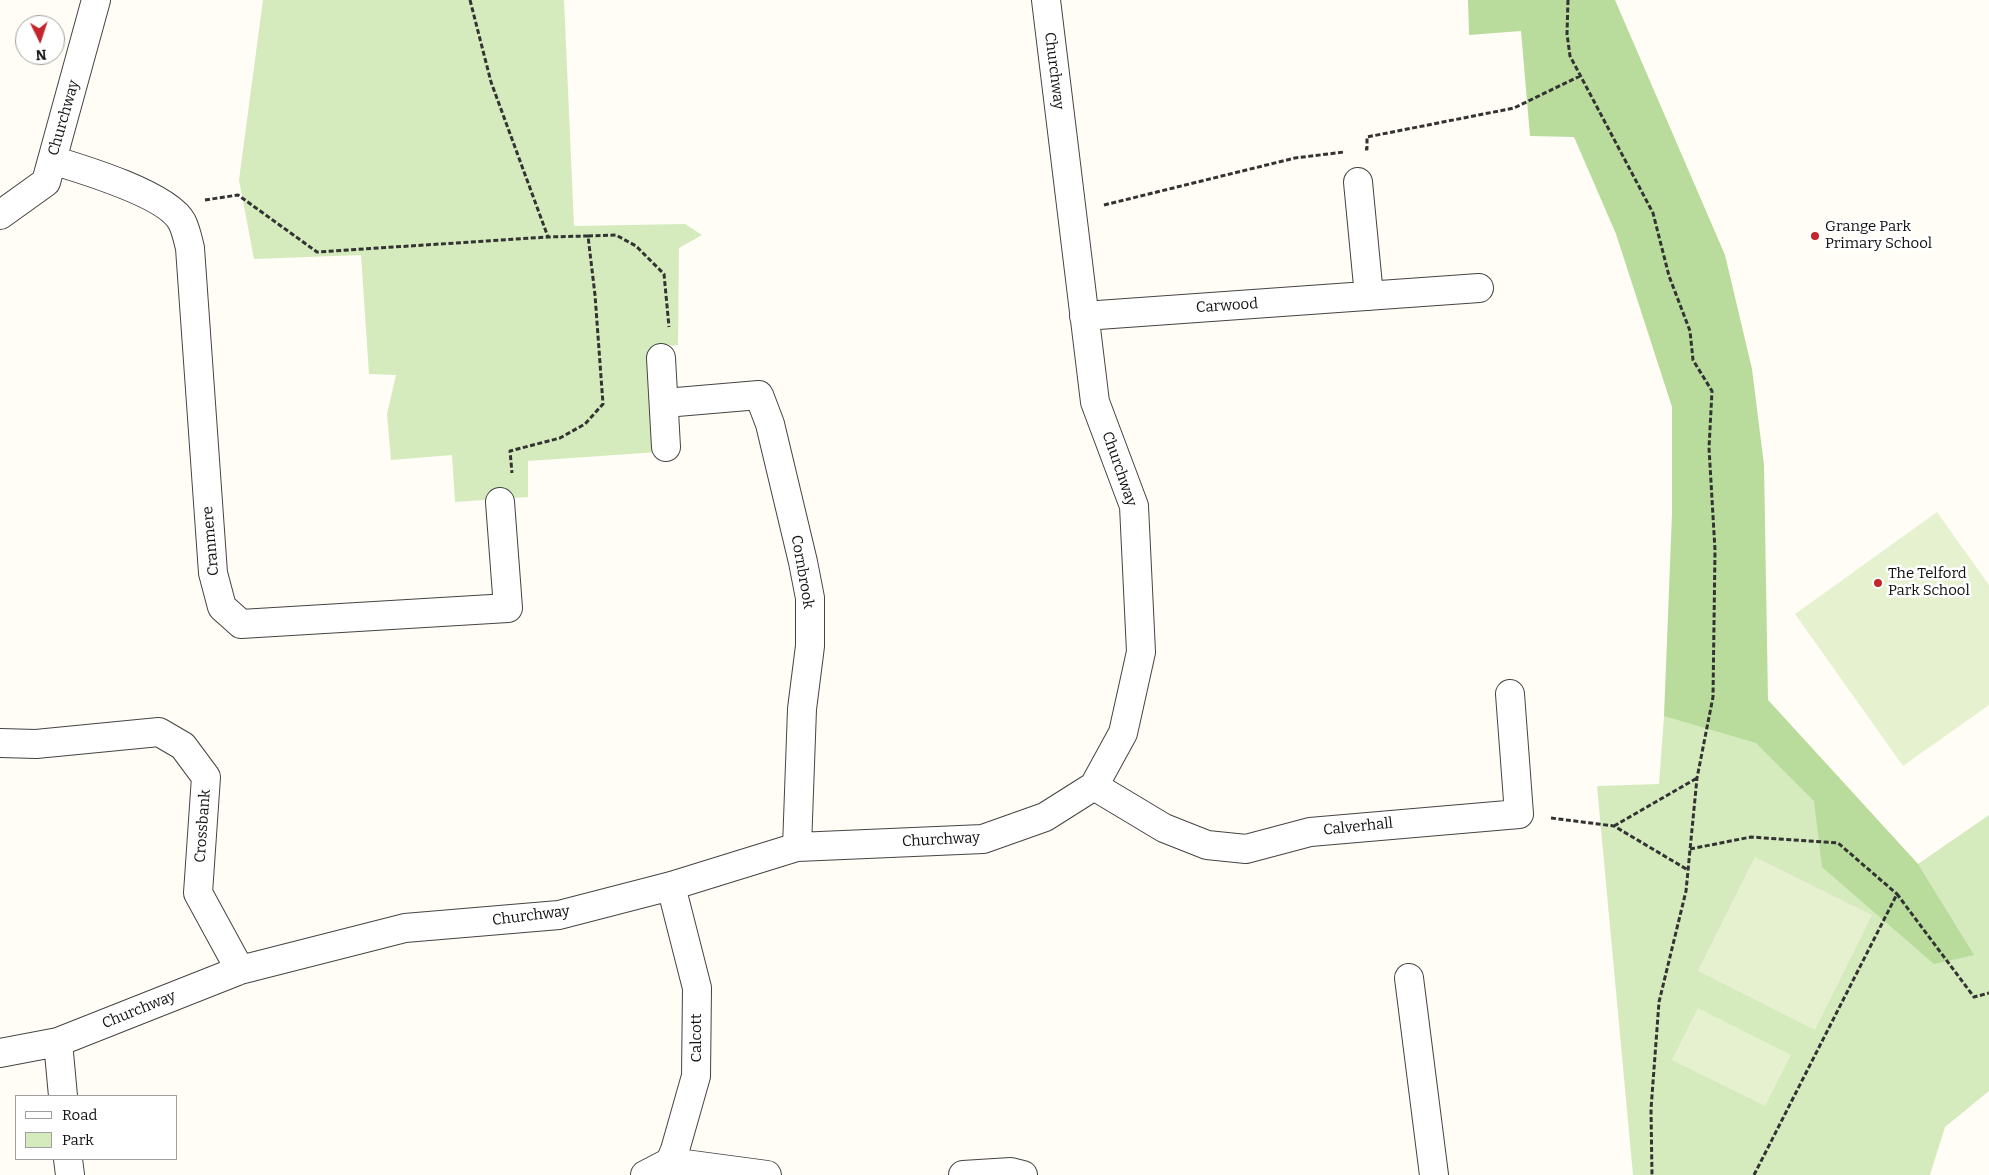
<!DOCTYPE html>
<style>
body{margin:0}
#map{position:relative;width:1989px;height:1175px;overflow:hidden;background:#fffdf5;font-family:Bitter,serif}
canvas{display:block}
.legend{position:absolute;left:15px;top:1095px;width:162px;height:65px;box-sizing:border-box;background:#fff;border:1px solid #a0a0a0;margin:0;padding:6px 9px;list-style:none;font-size:15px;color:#111}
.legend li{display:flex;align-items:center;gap:10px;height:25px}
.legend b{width:25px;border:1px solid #a0a0a0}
.north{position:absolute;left:15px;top:15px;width:50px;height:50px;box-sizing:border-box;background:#fff;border:1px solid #a0a0a0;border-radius:50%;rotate:176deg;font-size:14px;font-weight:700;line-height:20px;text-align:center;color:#111}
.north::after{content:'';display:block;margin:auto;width:18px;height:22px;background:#c4262e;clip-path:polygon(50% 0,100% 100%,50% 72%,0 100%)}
</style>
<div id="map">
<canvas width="1989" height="1175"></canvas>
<ul class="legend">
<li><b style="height:6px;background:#fff"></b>Road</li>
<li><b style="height:14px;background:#d5ebbd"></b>Park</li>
</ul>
<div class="north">N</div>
</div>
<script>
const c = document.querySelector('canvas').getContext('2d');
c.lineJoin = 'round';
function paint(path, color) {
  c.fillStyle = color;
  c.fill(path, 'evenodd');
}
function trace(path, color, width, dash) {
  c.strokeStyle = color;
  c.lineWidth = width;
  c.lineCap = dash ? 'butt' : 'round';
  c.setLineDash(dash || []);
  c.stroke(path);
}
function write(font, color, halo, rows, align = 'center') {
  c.font = font + ' Bitter,serif';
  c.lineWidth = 5;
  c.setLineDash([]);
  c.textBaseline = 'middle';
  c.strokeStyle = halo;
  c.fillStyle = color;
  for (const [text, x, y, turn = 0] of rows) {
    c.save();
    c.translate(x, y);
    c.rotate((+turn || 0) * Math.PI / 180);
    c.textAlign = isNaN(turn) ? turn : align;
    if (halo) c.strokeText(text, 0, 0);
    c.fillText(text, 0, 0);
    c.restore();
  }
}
paint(new Path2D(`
 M263,0H564L574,226L685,224L702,235L679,248L678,345L654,347L658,452L528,461V497L455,502L452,455L391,460L387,414L396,375L369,374L361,255L254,259L239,180Z
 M1768,700L1918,864L1989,815V1091L1945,1127L1930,1175H1633L1597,786L1659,784L1664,716Z`), '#d5ebbd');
paint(new Path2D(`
 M1468,0H1615L1725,255L1752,369L1764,465L1768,700L1918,864L1974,955L1934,964L1822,867L1814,801L1756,743L1664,716L1672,514V407L1616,234L1574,137L1530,136L1521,31L1469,35Z`), '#b9dc9c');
paint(new Path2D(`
 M1937,512L1989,585V705L1903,766L1795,614Z
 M1755,857L1872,915L1815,1030L1698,971Z
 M1698,1008L1791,1055L1765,1106L1672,1060Z`), '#e6f2cf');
const minor = new Path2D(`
 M52,160C82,169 168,195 182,222C186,230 188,240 190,248L213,573L222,607L241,624L508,608L500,502
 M1358,182L1369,296
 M0,215L46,182L96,0
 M1084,316L1479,288
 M661,358L666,447
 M665,403L759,395L770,424L803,562L810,598V646L802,709L797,847
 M0,743L36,744L159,732L183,746L206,777L198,893L240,970
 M1094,786L1164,828L1207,845L1246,849L1310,832L1519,814L1510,694
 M1409,978L1434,1175
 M58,1042L63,1096
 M0,1053L58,1042L240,970L405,928L559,915L671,886L797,847L983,839L1045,817L1094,786L1123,733L1141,652L1134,506L1095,402L1046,0
 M68,1159L70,1175
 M670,1162L767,1175
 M645,1175L670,1162L675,1150L696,1076L697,988L671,886
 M963,1175L1011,1172L1023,1175`);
trace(minor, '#444', 30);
trace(new Path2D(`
 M470,0L491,82L548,237L588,236L595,295L603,404L585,424L560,438L510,451L512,473
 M1568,0L1567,34L1570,56L1653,213L1669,276L1690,331L1693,360L1712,391L1709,448L1715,550L1713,697L1697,778L1686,891L1659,1002L1651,1109L1652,1175
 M1365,149H1367V137L1514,108L1580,76
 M205,200L238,195L317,252L548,237
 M1104,205L1295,158L1344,152
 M588,236L616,235L636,246L664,274L669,327
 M1551,818L1614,826L1688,870
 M1614,826L1697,778
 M1690,849L1751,837L1838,843L1897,894
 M1754,1175L1897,894L1974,997L1989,993`), '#333', 3, [5, 2.5]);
trace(minor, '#fff', 28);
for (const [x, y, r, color] of [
 [1815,236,5,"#c4262e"],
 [1878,583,5,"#c4262e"]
]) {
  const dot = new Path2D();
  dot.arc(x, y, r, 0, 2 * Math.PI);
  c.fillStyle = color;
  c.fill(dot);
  trace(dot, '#fff', 2);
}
write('15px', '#111', '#fff', [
 ["Churchway",1054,71,83],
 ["Churchway",64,118,-74],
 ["Carwood",1227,306,-4],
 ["Churchway",1119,469,71],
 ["Cranmere",211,541,-95],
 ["Cornbrook",802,572,80],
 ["Crossbank",203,826,-86],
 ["Calverhall",1358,827,-6],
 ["Churchway",941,840,-3],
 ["Churchway",531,916,-7],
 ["Churchway",139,1010,-22],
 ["Calcott",697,1038,-90]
]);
write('15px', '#111', '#fff', [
 ["Grange Park",1825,227],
 ["Primary School",1825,244],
 ["The Telford",1888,574],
 ["Park School",1888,591]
], 'left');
</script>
